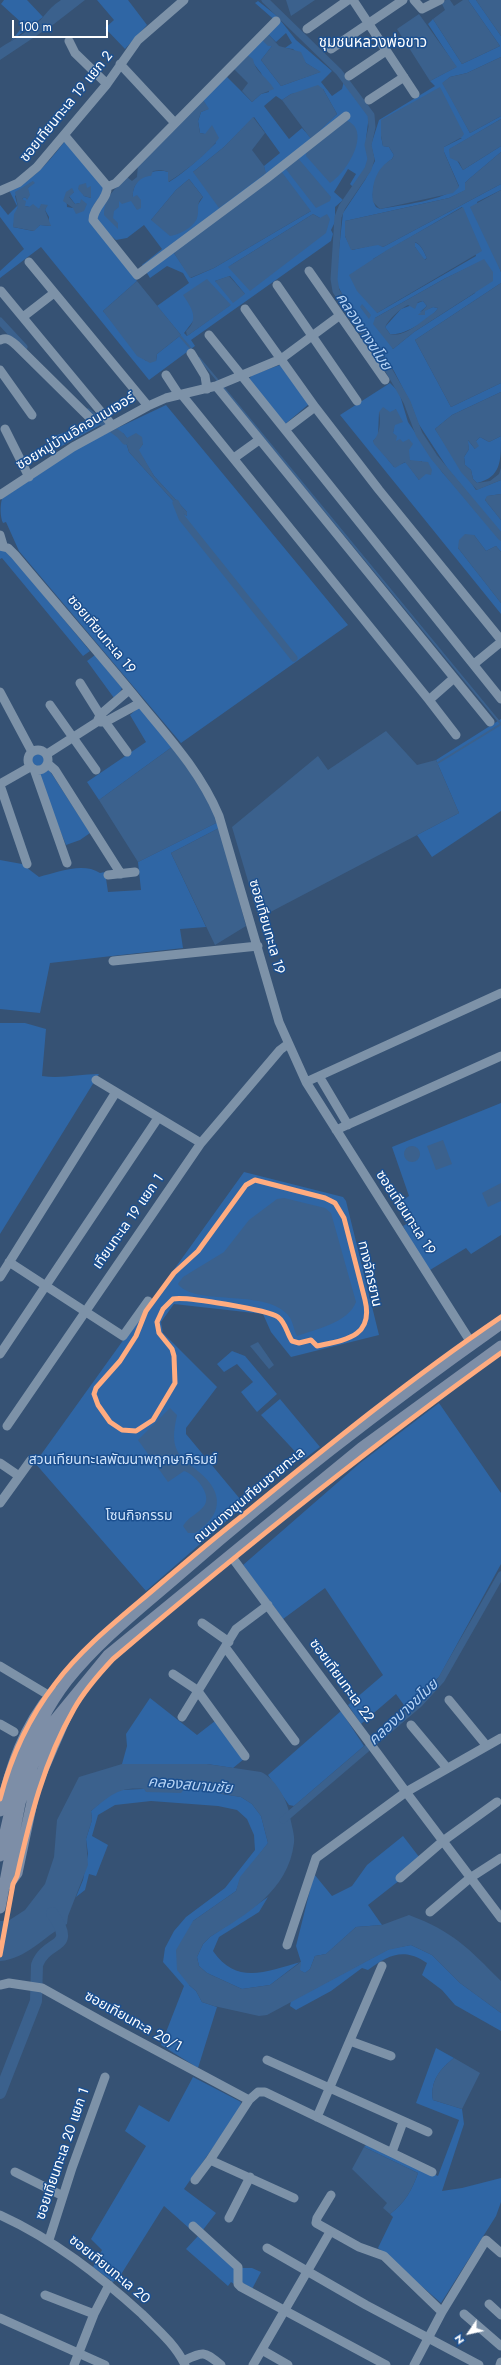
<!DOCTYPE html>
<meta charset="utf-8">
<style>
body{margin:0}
#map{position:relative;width:501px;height:2365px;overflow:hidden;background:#365274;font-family:Jost,sans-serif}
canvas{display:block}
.north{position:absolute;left:449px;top:2313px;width:40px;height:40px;-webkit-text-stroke:3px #1b4f8f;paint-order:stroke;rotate:236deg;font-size:11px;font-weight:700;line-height:16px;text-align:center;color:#fff}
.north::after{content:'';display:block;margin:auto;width:14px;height:18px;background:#fff;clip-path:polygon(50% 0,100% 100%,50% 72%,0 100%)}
.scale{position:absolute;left:12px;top:20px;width:96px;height:18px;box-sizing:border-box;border:2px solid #fff;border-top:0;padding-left:5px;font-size:12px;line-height:14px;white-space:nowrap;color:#fff;-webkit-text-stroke:3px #1b4f8f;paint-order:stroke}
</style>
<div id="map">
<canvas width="501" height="2365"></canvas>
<div class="north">N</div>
<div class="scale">100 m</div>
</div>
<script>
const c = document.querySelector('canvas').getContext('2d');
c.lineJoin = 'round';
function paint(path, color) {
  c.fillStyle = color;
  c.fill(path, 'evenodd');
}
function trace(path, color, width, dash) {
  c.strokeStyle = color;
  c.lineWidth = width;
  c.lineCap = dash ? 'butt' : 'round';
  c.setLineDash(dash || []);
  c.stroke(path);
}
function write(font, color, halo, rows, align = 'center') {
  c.font = font + ' Jost,"Noto Sans Thai",sans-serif';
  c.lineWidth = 3;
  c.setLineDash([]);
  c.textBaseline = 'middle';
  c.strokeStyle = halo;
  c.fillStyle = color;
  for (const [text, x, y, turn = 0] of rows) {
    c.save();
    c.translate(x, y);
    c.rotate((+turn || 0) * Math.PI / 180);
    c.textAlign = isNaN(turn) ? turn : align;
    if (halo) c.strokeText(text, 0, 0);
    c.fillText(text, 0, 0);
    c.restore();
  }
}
paint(new Path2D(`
 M4,0H27L43,17L11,41L24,25L1,4Z
 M97,0H128L147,25L125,49L105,28L114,20Z
 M468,0H476L501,36V57L467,73L450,77L443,83L470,133L501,116V119L450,149L463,170L501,146V152L469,179L465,183L466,190L449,198L345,221V236L352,250L378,244L383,247L501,184V190L477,202L501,272V283L415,340L451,407L501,383V392L452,415L435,429L476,490L501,480V494L488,496L485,500L501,520V534L448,469L418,423L411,404L394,371L343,296L337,284L336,276L343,213L365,180L375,161L371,145L379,120L435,86L430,81L456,67L428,24L433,19L462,64L500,46ZM381,136L462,138L444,147V152L459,186C445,201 400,205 380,209L376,207C367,192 379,167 392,159L394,155L389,147L383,146ZM462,207L476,256L377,313L373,259ZM484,260L475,293L414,332L393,349L375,318L444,279Z
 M258,1L277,16L296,40L332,71L321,82L332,96L342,89L344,81L369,115L366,139L369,159L364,172L353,187L350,184L356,174L348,169L334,192L343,200L335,207V222L331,230L333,234L331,241L191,340L195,346L149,380L41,247L0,278V271L24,249L0,217V205L8,215L17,206L9,190C33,182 50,160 65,141L104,186C101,205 86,200 94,225L137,281L103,311L146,361H156L157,354L181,335L157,306L189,283L183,273L167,266L150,278L142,265L162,249L144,225L127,238L116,240C95,221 91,220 108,196L112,218L113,211L119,201L133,197C131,179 153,167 168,172L169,182C187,171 200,157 216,143L205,134L200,133L198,121L201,112L208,109L202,98L224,74L252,102L261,94L269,92L261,73L247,55L260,38L272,46L261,60L281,86L320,72L306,63L293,49L285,48L292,43L286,33L276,42L267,33L278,23L255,3ZM323,89L337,114L311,138L302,128L289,139L264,106L276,96L282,100L291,94ZM254,117L280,153L264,166L265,173L193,172L224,147ZM189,179L203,197L197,206V218L151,220L176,190ZM33,181L28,188L27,199L25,197L22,199L25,206L39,209L47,205L45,210L49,217L48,223L51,226L40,225L33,231L13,227L18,207L15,196ZM91,187V198L84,196L82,191ZM66,192H74L69,196L75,204L80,203L73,208L67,207ZM311,211L214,268L191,278L174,253ZM313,214L320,218L228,267ZM230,276L245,294L215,281ZM230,305L187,336L184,333L194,320V311Z
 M414,242C421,244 424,252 427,258L424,260L415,247Z
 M423,301L427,306L420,312L433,307L438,308C433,318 402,337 390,334L385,327L401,309Z
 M280,365L309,404L284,425L249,379L252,375Z
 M390,383L399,392L408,422L442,472L501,538V552L496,546L486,551L474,535L458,548L501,603V614L340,415ZM396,409L393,433L396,442H403L409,450V460L416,463L422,461L419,480L406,462L394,467L373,441L378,436L379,412H393Z
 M166,405L348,625L181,743L19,551L6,522L3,523C0,517 0,505 2,499L73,449ZM123,433L127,438L143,444L138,450L154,476L187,512V516L180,511L178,513L176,504L129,452Z
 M100,421L102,424L60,447L57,435Z
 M501,436C501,462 501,477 477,483L473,479L471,470L465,465L464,457L469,449L467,439L475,449L476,441L480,437L489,442Z
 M0,549L8,552L90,651L83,656L2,558L0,559Z
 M95,655L122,688L119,694L114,698L87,661Z
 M139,707L172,747L99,800L87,782L146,742L130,715Z
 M501,719V811L432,857L417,835L459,813L436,760Z
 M32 760a6 6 0 1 1 12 0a6 6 0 1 1-12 0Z
 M48,768L90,833L80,840L66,845L38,777L40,773Z
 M218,822L219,828L171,853L206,927L180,929L183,948L50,963L40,1013L0,1009V860L22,864L39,877C58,872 83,862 100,873L105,872L108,892L141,890L138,862Z
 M0,1023H25L46,1029L42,1076C61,1079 79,1074 99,1074L0,1234Z
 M501,1103V1235L471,1254L466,1248L430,1270L416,1250L403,1226L410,1222L399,1203L409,1196L392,1147Z
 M244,1172L343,1197L346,1201L379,1335L291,1357L271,1332L263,1314L174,1304L161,1322L163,1333L217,1387L186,1428V1434L245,1505L146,1591L35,1463Z
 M232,1351L245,1356L277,1394L257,1412L241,1392L253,1382L237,1364L224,1372L217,1364Z
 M280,1399L320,1447L303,1460L261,1415Z
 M439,1403L501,1493V1564L439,1677L406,1708L396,1694L361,1724L348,1705L383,1675L325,1588L283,1619L243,1565L360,1463Z
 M150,1698L197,1735L215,1721L244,1759L233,1768L207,1764H122L127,1746L126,1734Z
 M341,1711L364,1746L294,1806L289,1805L268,1775Z
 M186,1787L215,1790L222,1794L241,1797L252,1804L261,1816L268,1843L240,1880L236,1891L193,1921L189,1985L196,1991L202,2002L217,2007L198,2068L161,2045L184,1986L163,1962L165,1948L174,1931L186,1917L225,1888L255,1850L254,1835L247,1819L237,1810L218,1806L151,1801L115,1805L98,1815L92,1836L108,1845L96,1876L89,1874L85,1890L76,1897L83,1880L88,1854L86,1839L92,1820L91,1811L110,1794L121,1790Z
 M403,1836L423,1862L368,1905L382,1925L356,1927L326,1954L315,1956L310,1969L305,1973L299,1970L300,1962L270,1985L242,1989L207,1973L199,1966L197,1957L203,1944L210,1937L268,1897L259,1912L219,1937L213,1951C237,1986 267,1971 301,1962L296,1946L314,1874L332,1896L352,1886L367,1865Z
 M411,1945L432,1955L460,1983L501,2013V2031L455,2005L442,1990L422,1975L427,1963C404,1947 388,1955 368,1970L362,1968L331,1991L296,2010L290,2006L291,2001L389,1949Z
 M436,2048L454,2058C440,2069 430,2081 433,2100L462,2109L464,2124L442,2191L462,2188L501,2178V2202L496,2216L441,2303L378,2248L393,2217L390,2214C405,2203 412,2190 418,2173L364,2147L367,2144L438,2176L459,2120L416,2103Z
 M193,2077L241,2102L239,2110L184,2189L216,2213L199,2235L242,2268H252L261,2272L252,2289L240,2281L237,2286L231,2282L228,2286L186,2249L198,2236L164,2206L120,2276L113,2282L93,2267L102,2250L91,2239L146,2146L125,2131L139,2105L169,2122Z`), '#2f66a5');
paint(new Path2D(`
 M61,0H85L54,24L0,60V48C14,39 32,30 43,17C50,9 52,6 61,0Z
 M286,0H315L291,16Z
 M446,0H450L454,6L463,0H468L500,46L462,64L433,19L445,10L441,2Z
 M476,0H501V36L478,3Z
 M419,14L457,67L430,81L397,29Z
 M267,33L279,46L301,52L306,63L321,72L281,86L261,60L272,46H268L260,38Z
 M247,55L253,59C255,72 268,78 274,89L261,94L252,102L242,91L248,83L233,68Z
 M501,57V116L470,133L442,83L450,77L467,73Z
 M318,85L323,89L337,114L311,139L282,100L291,94Z
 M440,87L464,134L462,137L444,147V152L459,187L453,193L380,209L373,202C371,185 376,168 392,159L394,155L389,147L383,146L381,136V120Z
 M202,98L209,109L201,112L198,121L200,133L205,134L212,125L219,138C209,153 183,173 168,182V172L161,170L153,171L151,176C140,176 132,186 133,197L137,195L141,200V208L137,210L131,201L122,204L119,201V207L114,211L113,218L118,223V229L104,215C104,197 115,189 127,177L132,181L137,177L138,164Z
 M253,117L265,133L252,150L264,166L266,173L219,208L193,172L224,147Z
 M501,119V146L463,170L459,162L450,158L449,149Z
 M345,120C374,129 346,174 330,183L306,156L307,150Z
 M501,152V184L383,247L378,245L351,250L345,236V221L449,198L465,190V183L469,179Z
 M297,157L331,197L330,201L316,208L285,168Z
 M281,171L311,211L214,268L190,278L174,253Z
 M189,179L203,197C195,203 200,210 197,218C194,227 179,235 170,236L151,220L176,190Z
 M33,181L35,183L28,188L30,195L27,200L25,197L22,199L26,201L25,206L29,207L33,204L39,209L41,204L48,205L45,210L51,226L40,225L34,231L13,227L14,214L18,207L15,192Z
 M86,183L87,188L91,186V198L84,196L78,189L79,185Z
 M72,188L74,192L69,197L75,204L80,203L81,199L87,204L84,211L76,214L73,208L63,201L66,192Z
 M501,190V272L470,207Z
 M463,207L482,251L377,313L357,291L349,275L387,250ZM415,242C421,244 424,252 427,258L425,260L415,247Z
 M313,214L320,218L327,214L330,219L326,233L250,291L228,267Z
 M484,259L493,272V281L414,332L393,349L373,324L375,318L444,279ZM418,302L423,301L427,306L418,315H425V311L433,307L438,308L435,312C422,320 406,338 390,334L385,327C389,319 400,309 408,305L415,309Z
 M229,276L245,294L233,303L215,281Z
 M207,279L231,305L187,336L186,331C200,319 191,307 183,295Z
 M137,281L181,335L157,354L156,361L150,363L137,356L103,311Z
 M501,283V383L451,407L415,340Z
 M362,304L371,315L369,319L360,307Z
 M501,392V436L489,442L480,437L476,441L479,446L475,449L468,440L469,449L464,457L465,465L471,470L473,479L477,483L490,481L499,474L501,468V480L477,490L461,472L435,429L452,415Z
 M383,407L390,412L396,409L403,422L395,425L393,433L397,436L396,441L400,439L403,442L409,439L413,444L409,450L410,460L428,462L432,470L431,475L426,474L419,480L405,462L395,468L374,444L373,441C380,434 381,422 379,412Z
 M123,433L127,438L136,433L142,437L143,444L139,450L154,476L187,512V516L180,512L177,513L176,504L129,452L127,445L120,435Z
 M501,494V520L485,500L487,496Z
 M465,534L474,535L486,551L496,546L501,552V603L458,548L459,540Z
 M386,731L417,765L436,760L459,813L259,918L232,827L318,756L328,770Z
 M172,747L207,796L218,822L138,862L99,800Z
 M219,828L246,926L215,945L171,853Z
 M443,1140L452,1164L436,1170L427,1146Z
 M404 1154a8 8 0 1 1 16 0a8 8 0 1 1-16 0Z
 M501,1183V1201L488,1207L482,1193Z
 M284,1198L325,1208L331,1213L356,1302C348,1323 316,1329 297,1336C293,1328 293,1320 287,1314C264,1289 194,1306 178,1284L183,1277L224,1252L249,1220L277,1199Z
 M258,1342L274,1365L269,1369L250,1346Z
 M170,1408L177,1415C175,1425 172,1438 176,1448C180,1459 191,1465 199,1472C225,1493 222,1516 195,1533H188L183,1526C188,1517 198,1514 204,1506C213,1494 194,1474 184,1471L168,1482L138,1440Z
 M122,1764H207L261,1772C275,1778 288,1801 290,1816C291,1824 295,1835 294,1843C288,1891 247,1914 210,1937L203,1944L197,1957L199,1966L207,1973L242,1989L270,1985L301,1962L300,1970L305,1973L310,1969L315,1956L326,1954L356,1927L382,1925L409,1915C454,1932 468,1948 501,1981V2013L460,1983L432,1955L411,1945L388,1950L267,2015L259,2016L214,2006L202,2002L196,1991L189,1985L177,1970L176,1950L193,1921L236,1891L240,1877L268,1843L261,1816L252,1804L241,1797L222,1794L215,1790L186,1787L181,1793L146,1792L144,1789C118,1786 109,1797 91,1811L92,1820L86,1839L88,1865L68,1916L67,1924C44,1936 27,1959 0,1961V1921H8L25,1910L45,1884L54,1857L57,1820L79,1777Z
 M454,2058L480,2073L462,2109L433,2100C430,2081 440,2069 454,2058Z
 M364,2147L418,2173C412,2190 405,2203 390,2214L383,2208L387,2203L352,2169Z`), '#3b618d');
trace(new Path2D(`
 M180,336L192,350
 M199,358L219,382
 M223,387L501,724
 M436,764L501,724`), '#3b618d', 2);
trace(new Path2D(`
 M265,0L339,72L371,115L372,127L368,145L371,159L368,169L342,207L338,217L334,279L336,291L388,369L407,402L419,434L434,457L501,537
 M0,321L24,347
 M88,412L120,435L125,441
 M176,503L182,518L294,658
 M283,1820L420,1703L441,1680L501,1575`), '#3b618d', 7);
trace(new Path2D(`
 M0,2093L36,2001L37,1965C47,1938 78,1951 52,1913`), '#3b618d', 12);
trace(new Path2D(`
 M353,0L415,94
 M414,0L422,9L440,0
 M307,29L348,0
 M69,41L75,53L107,84
 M331,49L403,0
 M120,64L174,122
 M349,76L386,51
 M369,100L404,77
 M65,136L107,186C109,198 93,207 93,220L137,275L266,179L346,116
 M107,187L116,183L276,21
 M0,191L18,183L37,167L107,84L138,40L184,0
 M29,262L148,406
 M309,271L385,380
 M277,285L357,401
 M1,291L112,425
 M245,309L315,407L379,490L501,640
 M23,317L54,293
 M209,335L501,699
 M0,340C7,337 10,340 16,345L90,418
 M191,353L205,376L207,389
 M0,370L32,415
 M166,375L179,395
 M216,386L490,722
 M182,395L429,700L454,678
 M5,429L29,477
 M286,429L315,407
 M234,458L259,440
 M0,495L73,447L148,406L166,398L216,386L281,359L339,316
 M0,535L3,545
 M0,546L8,548L15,555C57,605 100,654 141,704C171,740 201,773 219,816L279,1022L306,1082L472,1344
 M474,664L501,642
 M80,683L100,715L127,752
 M0,692L32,752
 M429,700L456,735
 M50,705L96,770
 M101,722L107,721L140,703
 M28 760a10 10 0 1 1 20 0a10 10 0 1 1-20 0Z
 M47,754L97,722L100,715L129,690
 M48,764L55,770L121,874
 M34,769L67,863
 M0,784L30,767
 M0,785L27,864
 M108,875L135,872
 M113,961L258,946
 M319,1076L348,1125
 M96,1080L201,1143
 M306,1082L501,993
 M336,1130L501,1056
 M9,1262L123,1336L148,1301
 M0,1277L116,1092
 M0,1354L158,1118
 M7,1426L201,1143L280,1050L288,1044
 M0,1463L19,1476
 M0,1503L31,1460
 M231,1556L406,1792L501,1738
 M202,1623L229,1642
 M225,1647L295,1741
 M0,1666L50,1696
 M173,1674L197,1690L245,1756
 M449,1700L486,1745
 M182,1717L236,1629L268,1605
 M0,1724L14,1732
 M411,1725L447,1768
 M400,1878L443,1841L497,1802
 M430,1912L470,1878L501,1858
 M287,1945L316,1858L406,1792L501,1918
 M0,1985L9,1983L42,1988L103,2022L249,2100L210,2160L294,2198
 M350,2041L391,2056
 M267,2060L428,2132
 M249,2100L258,2092H265L432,2172
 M317,2117L382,1966
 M392,2152L403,2122
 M15,2172L63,2196
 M195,2180L210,2160
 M331,2195L317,2218L316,2223L359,2247L384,2256L442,2312
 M0,2215C53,2239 99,2275 142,2314C157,2329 176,2345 185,2365
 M229,2218L250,2177
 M193,2226L238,2267V2284L241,2287L386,2365
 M49,2240L72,2168L105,2077
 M267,2248L366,2305L479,2365
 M45,2295L94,2314
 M489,2304L501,2315
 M464,2314L501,2346
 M0,2318L105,2365
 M262,2350L288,2365
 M183,2361C205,2351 203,2351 221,2365
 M74,2365L94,2314L109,2285
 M253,2365L330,2232
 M414,2365L442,2312L486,2240L501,2253
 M500,2365L501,2362`), '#7d92a8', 9);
trace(new Path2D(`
 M0,1811C11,1767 23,1727 53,1692
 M0,1856C13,1793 27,1733 67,1681C100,1639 145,1605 185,1570C286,1482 392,1401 501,1324
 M1,1886L9,1884L17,1873L35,1788L71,1705
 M0,1908L20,1803L32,1767L53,1722L108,1655L361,1448L501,1346`), '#7d8ea7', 11);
trace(new Path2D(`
 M255,1180L325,1198L335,1203L344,1218L365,1300C374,1337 345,1340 317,1346L311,1340L299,1343L292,1341C287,1334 286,1323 278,1317C268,1310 185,1296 173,1299L163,1309L157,1322L159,1333L172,1349L174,1356L175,1383L153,1420L136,1431L122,1430L110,1422L98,1405L94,1394L96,1388L120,1361L136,1336L146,1311L174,1273L198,1251L246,1185Z
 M0,1799C11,1756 28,1719 55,1684C84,1645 123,1616 160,1584C187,1561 214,1538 242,1516C326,1447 411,1378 501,1317
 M0,1955L13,1884L17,1876C30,1818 44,1761 74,1709C84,1691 99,1674 113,1659C239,1552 367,1449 501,1353`), '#ffac80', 5);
write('14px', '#fff', '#1b4f8f', [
 ["ซอยเทียนทะเล 19 แยก 2",67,107,-51],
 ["ซอยหมู่บ้านอิคอนเนเจอร์",76,432,-31],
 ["ซอยเทียนทะเล 19",101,635,50],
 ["ซอยเทียนทะเล 19",266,927,74],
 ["ซอยเทียนทะเล 19",405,1213,57],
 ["เทียนทะเล 19 แยก 1",129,1222,-55],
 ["ทางจักรยาน",369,1274,77],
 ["ถนนบางขุนเทียนชายทะเล",250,1496,-40],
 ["ซอยเทียนทะเล 22",341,1681,54],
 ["ซอยเทียนทะล 20/1",133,2022,29],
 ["ซอยเทียนทะเล 20 แยก 1",63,2154,-71],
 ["ซอยเทียนทะเล 20",109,2270,39]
]);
write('14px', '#cfe3fa', '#1b4f8f', [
 ["สวนเทียนทะเลพัฒนาพฤกษาภิรมย์",123,1461],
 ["โซนกิจกรรม",139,1517]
]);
write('15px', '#fff', '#1b4f8f', [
 ["ชุมชนหลวงพ่อขาว",373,43]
]);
write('italic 15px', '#b5d3f5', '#1b4f8f', [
 ["คลองบางขโมย",363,332,57],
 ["คลองบางขโมย",404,1713,-43],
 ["คลองสนามชัย",190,1786,5]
]);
</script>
